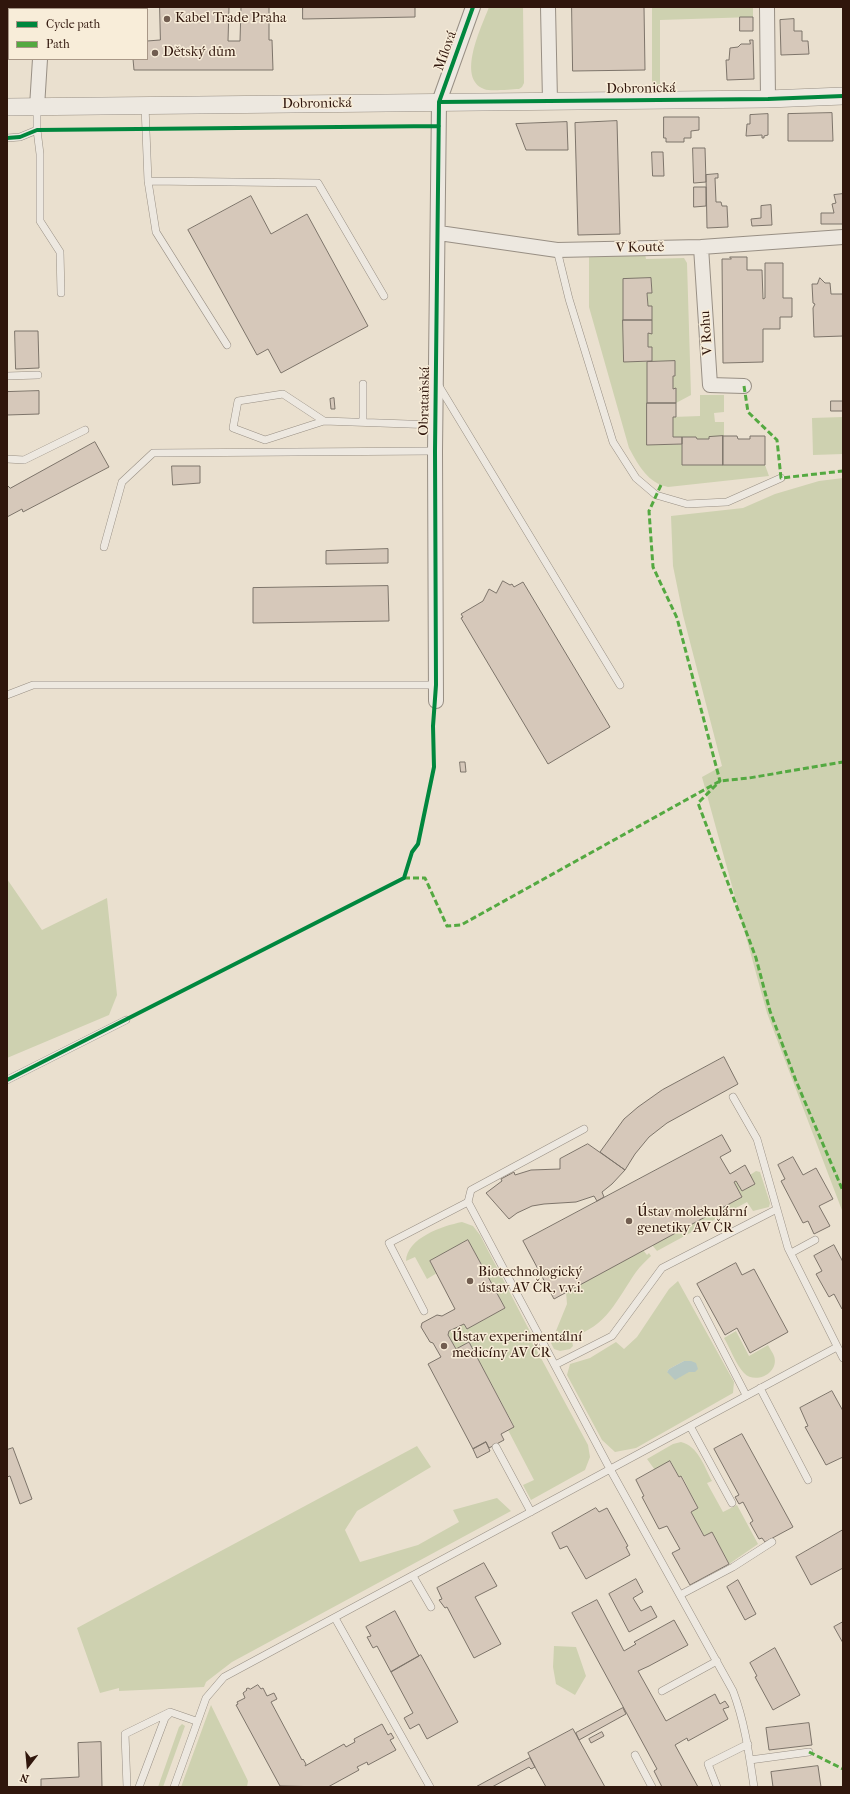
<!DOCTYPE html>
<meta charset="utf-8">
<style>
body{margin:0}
#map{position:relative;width:850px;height:1794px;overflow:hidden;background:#eae0cf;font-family:"IM FELL French Canon",serif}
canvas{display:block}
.frame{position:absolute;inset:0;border:8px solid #30160c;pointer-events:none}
.legend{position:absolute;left:8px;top:8px;width:140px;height:52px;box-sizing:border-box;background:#f8edd9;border:1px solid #a89787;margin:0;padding:5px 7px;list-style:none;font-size:12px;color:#30160c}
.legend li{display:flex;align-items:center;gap:8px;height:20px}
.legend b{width:20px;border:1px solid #a89787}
.north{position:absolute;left:8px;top:1746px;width:40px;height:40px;-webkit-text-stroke:3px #f8edd9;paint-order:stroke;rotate:196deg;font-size:11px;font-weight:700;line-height:16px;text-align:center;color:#30160c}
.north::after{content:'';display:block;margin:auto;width:14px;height:18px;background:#30160c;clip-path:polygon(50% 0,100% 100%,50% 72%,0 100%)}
</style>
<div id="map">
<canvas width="850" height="1794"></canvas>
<div class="frame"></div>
<ul class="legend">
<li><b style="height:5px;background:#00873e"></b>Cycle path</li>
<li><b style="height:5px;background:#54a941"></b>Path</li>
</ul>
<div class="north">N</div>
</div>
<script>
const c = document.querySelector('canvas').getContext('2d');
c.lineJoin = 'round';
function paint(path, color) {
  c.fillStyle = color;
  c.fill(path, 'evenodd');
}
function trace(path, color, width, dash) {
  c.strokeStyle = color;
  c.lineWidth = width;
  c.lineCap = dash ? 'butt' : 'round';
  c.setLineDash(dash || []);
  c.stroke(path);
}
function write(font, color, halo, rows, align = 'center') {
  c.font = font + ' "IM FELL French Canon",serif';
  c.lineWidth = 3;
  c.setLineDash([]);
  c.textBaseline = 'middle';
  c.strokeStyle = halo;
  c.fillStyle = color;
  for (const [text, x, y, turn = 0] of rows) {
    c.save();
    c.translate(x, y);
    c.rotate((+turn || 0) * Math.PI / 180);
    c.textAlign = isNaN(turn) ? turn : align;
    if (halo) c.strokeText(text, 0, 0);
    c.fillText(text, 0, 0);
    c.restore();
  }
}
paint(new Path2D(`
 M489,7H523L524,83L522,87L519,89C510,89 491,92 484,89C456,78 482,26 489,7Z
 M652,7H753V17L660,20V88H649L652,85Z
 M645,254L646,259L684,258L687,263L691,395L676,403L675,389H673V376L675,375V362L652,361V347H648V333H652V306H648L647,293L652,292L651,278L623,279L624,361L647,362L648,445L682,444V465H765L769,476L668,487C648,483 639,466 629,448L589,307V255Z
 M700,395H724V412L714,413L715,422H724V437H709V439H697L696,437H673V417L700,416Z
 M843,417V454L813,455L812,418Z
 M843,478V1213L767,1013L702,777L722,766L683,615L673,566L671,516L743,508L775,494L819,481Z
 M7,879L42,930L107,898L117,995L109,1015L7,1058Z
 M756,1171L760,1172L770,1203L769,1207L753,1211L747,1202L657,1251L652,1245L742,1197L734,1182L736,1181L742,1191L755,1184L750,1175Z
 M462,1222L473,1226L480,1235L537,1345L535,1347L588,1445L590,1457L585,1470L531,1500L523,1485L534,1480L508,1430L514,1426L469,1342L456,1349L448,1335L449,1331L464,1324L467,1329L505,1308L468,1240L430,1261L437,1273L427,1279L415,1257L406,1261C407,1238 442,1226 462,1222Z
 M643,1250L647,1255L649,1253L651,1256C646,1261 640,1266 636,1272C617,1299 607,1327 571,1337L573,1346L570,1349L560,1351L554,1349L551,1343L567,1304L566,1292Z
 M678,1281L734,1382L733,1393L636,1448L615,1452L602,1440L567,1375L570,1364L590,1358L616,1342L624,1349L637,1337L669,1289ZM684,1361L695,1372H667L669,1369Z
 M736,1331L749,1356L768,1345C770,1349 773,1353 774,1356C780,1373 755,1385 744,1373C736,1365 730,1348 724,1338Z
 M681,1442C698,1446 704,1466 712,1481L707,1483L723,1512L737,1505L758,1544L729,1564L712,1533L704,1536L691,1512L698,1508L682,1476L679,1477L671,1462L655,1470L647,1459L673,1444Z
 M417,1446L431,1467L357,1511L345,1530L360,1562L418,1545L459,1522L453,1510L497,1498L511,1511L232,1662L206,1682L204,1687L119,1691V1688L100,1693L77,1628Z
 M554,1646L576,1647L586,1676L575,1695L556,1684L553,1667Z
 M211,1705L248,1781L247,1787H181Z
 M182,1724L185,1726L163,1787H158L179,1727Z`), '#ced1b0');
paint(new Path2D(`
 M684,1361H691L696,1363L698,1369L695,1372H689L675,1380L667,1372L669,1369Z`), '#b6c7c2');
const building = new Path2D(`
 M160,7H229L228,41H240L241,7H269V40H272L273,70H134L133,59H147V41L160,40Z
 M303,7H415V17L303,19Z
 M572,7H644L645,70L573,71Z
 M740,17H753V31H740Z
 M794,19V31H802V41H808L809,54L781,55L780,20Z
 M750,40H753L754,79L727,80L726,60H729L730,48L738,47L741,44H750Z
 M832,113L833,141H788V114Z
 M768,114V135L764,136V138H762V135L746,136L747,124H750V115Z
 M664,117H699V130L691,131V138H684V142H666V138H664Z
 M617,121L620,234L578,235L575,123Z
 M567,122L568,150H526L516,124Z
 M693,148H705L706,182L694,183Z
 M652,152H663L664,176H653Z
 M718,174V178H715L716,202H721L722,206H727L728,227L707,228L706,175Z
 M694,187H706V206L694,207Z
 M843,194V224H821V213H834L832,204L836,203L834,195Z
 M251,196L271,234L307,214L368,326L281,373L268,349L257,355L188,230Z
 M771,205L772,225L752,226L751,219L761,218V206Z
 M730,257H747V270H762L763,299L765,298V263H783V298H792V317H780V329H763V362L723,363L722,259H731Z
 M651,278L652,293H647L648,306H652V320H623V279Z
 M820,278L825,283H830L831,294H843V336L814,337L813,308L815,304L813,303L812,284H817Z
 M623,320H652V334L648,333V347H652V361L624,362Z
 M15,331H38L39,368L16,369Z
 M675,361V376H673V389L676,388V403H647V362Z
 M39,391V414L7,415V392Z
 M334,398L335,409H331L330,399Z
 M831,401H843V411H831Z
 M647,403H676V417H673V437H682V444L647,445Z
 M723,436H737L738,439H750V436H765V465H723Z
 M723,436V465H682V437H696L697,439H709V437Z
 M95,442L109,467L23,512L22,509L7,517V485L10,488Z
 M172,466H200V483L173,485Z
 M388,549V563L326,564V551Z
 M503,581L510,585L512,584L514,587L523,582L610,727L548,764L461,618L463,617L461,614L483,601L489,589L496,593Z
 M388,586L389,621L253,623V588Z
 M460,762H465L466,772H461Z
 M724,1057L738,1084L667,1123L649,1137L635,1154L625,1170L600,1152L624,1119L638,1107L662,1090Z
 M722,1135L731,1151L720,1157L730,1174L745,1165L755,1184L742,1191L736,1181L734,1182L742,1197L554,1299L523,1241Z
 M588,1144L625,1170L612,1184L602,1192L604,1197L597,1201L594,1196L576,1202L544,1204L532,1206L517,1213L509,1219L486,1193L502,1181L501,1179L514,1172L515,1175L531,1170L560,1169V1159Z
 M793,1157L803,1175L816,1168L833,1199L819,1206L830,1226L814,1234L808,1221L803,1223L781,1181L785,1179L778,1165Z
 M468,1240L505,1308L467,1329L464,1324L449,1331L448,1335L456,1349L469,1342L514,1427L501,1434L504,1440L489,1448L486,1442L473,1449L428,1364L441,1357L433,1343L430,1342L421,1327L422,1323L437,1315L442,1316L455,1309L430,1261Z
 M834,1245L843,1262V1308L842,1309L834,1294L829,1297L816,1274L822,1271L814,1256Z
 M736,1263L742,1275L754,1269L788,1332L750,1353L737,1328L725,1335L697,1284Z
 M832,1391L843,1411V1457L826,1465L805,1427L808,1426L800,1408Z
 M742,1434L793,1527L765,1542L762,1538L759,1539L750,1523L753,1521L743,1502L739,1504L735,1497L739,1495L714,1449Z
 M486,1442L490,1451L477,1458L473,1449Z
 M13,1448L32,1499L20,1504L10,1476L7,1477V1450Z
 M670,1461L679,1477L681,1476L698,1508L691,1512L704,1536L712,1532L729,1564L690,1585L672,1553L680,1549L667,1526L659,1529L642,1497L644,1496L636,1480Z
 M596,1508L599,1512L607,1508L628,1546L626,1547L630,1555L586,1579L567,1546L560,1549L552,1533Z
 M843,1530V1568L811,1585L796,1557Z
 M484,1563L497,1586L475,1597L501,1644L474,1658L447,1607L445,1608L439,1600L442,1599L437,1588Z
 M636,1579L643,1592L633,1598L641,1611L651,1606L657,1617L629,1632L609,1594Z
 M738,1580L756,1614L745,1620L727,1587Z
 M597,1600L624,1651L636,1644L634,1642L674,1620L688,1645L649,1666L638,1671L666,1721L715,1694L720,1704L725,1701L729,1707L723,1709L728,1719L688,1741L687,1738L675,1745L698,1787H662L654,1771L657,1769L572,1613Z
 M395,1611L419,1656L391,1672L377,1646L373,1648L367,1637L371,1636L366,1627Z
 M843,1622V1643L834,1627Z
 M775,1648L800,1695L773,1710L755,1677L757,1676L750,1663Z
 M421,1655L458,1722L427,1739L419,1724L410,1729L404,1718L413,1713L391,1672Z
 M258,1685L261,1689L263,1688L267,1696L274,1693L277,1699L271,1702L302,1760L303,1759L306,1764L305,1766L344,1744L346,1747L355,1742L354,1739L382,1724L388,1735L391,1733L392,1735L394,1738L390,1740L396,1750L368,1765L367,1762L357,1767L359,1770L328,1787L280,1786L236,1705L238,1704L237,1702L245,1698L243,1693L247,1690L246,1689L248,1688L250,1689Z
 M623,1708L626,1714L579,1740L576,1733Z
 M809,1723L812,1745L769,1750L766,1728Z
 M573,1729L579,1740L605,1787H546L535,1767L528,1753Z
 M602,1732L604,1736L591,1743L589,1739Z
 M101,1742L102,1787H41V1779L79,1777L78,1743Z
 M530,1758L535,1767L531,1769L529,1767L492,1787H476Z
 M818,1766L821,1787H773L771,1772Z`);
paint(building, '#d6c8ba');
trace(building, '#7d746a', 1);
const service = new Path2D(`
 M145,106L148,181L156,232L227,345
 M37,107V130L40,154V221L60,252L61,293
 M7,138L20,137L37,130
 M148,181L318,183L384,296
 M557,250L569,299L613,442L636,478L656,495L687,504L727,502L781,478
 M7,376L38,375
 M439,386L620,685
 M324,421L265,440L233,428L238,401L283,394L324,421L436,425
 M363,422V384
 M7,459L24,460L85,430
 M104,547L122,482L153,453L435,451
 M7,695L33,685H436
 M7,1080L126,1020
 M733,1097L757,1139L788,1248L843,1358
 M468,1202L471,1190L584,1129
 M791,1253L815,1240
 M697,1300L746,1395
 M424,1311L389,1243L468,1202L610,1469L733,1691C745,1723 749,1754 754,1787
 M555,1365L612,1336L662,1268L777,1209
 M760,1388L808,1480
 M690,1426L732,1503
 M496,1447L531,1512
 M413,1576L431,1607
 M680,1595L733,1567L772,1542
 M335,1618L430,1787
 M662,1691L717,1661
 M635,1755L652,1787
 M750,1760L809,1752
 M127,1787L125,1734L170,1712L196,1721
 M139,1787L165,1718L169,1714
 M174,1787L206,1698L224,1677L837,1347
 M717,1787L708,1764L748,1744`);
const minor = new Path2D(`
 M41,7V9
 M548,7L550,101
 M767,7L768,99
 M37,107L40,59
 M439,233L557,250L701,247L843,237
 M701,247L710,385L744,386
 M436,701L435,451L439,102L473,7`);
const tertiary = new Path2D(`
 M7,107L768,99L843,96`);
trace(service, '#988f84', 8);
trace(minor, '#988f84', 16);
trace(tertiary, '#988f84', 18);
trace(service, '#ede8e0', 7);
trace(minor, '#ede8e0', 14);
trace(tertiary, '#ede8e0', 17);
trace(new Path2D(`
 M744,386L748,412L777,440L781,478L843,471
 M661,485L649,511L653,567L677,618L720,781L698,803L756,958L770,1011L796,1081L843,1191
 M404,878H425L447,926L461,925L720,781L749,778L843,762
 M809,1752L843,1769`), '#54a941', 3, [6, 3]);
trace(new Path2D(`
 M439,102L768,99L843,96
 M7,138L20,137L37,130L439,126
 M7,1080L404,878L412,852L418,844L434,767L433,726L436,685L435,451L439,102L473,7`), '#00873e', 4);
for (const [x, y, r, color] of [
 [167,19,4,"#715d50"],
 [155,53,4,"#715d50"],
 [629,1221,4,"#715d50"],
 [470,1281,4,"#715d50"],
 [444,1346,4,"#715d50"]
]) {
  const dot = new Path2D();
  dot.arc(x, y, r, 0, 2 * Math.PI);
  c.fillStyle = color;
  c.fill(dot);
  trace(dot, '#f8edd9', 1.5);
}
write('14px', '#30160c', '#f8edd9', [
 ["Kabel Trade Praha",175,19],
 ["Dětský dům",163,53],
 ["Ústav molekulární",637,1213],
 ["genetiky AV ČR",637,1229],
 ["Biotechnologický",478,1273],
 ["ústav AV ČR, v.v.i.",478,1289],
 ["Ústav experimentální",452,1338],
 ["medicíny AV ČR",452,1354]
], 'left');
write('14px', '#30160c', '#f8edd9', [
 ["Mílová",446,51,-70],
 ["Dobronická",641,89,-1],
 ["Dobronická",317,104,-1],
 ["V Koutě",640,248,-1],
 ["V Rohu",707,333,-94],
 ["Obrataňská",425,401,-89]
]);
</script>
